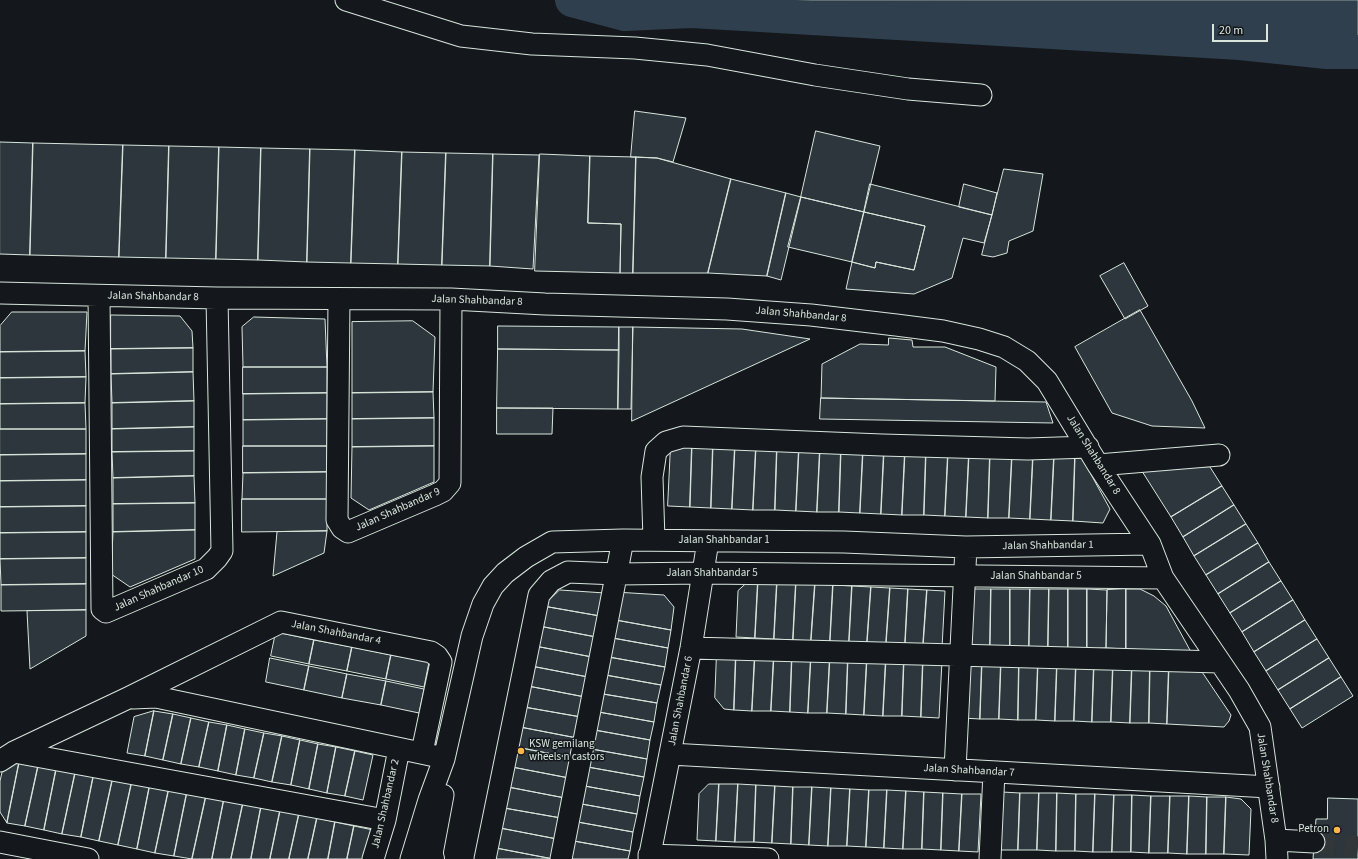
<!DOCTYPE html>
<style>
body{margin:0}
#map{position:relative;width:1358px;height:859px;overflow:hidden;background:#14181c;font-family:"Source Sans 3",sans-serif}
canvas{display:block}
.scale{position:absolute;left:1212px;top:24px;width:56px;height:18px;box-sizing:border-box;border:2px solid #d8e6dc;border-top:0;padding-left:5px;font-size:12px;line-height:14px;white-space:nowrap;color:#d8e6dc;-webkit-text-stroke:3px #14181c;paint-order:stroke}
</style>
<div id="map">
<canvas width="1358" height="859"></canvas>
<div class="scale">20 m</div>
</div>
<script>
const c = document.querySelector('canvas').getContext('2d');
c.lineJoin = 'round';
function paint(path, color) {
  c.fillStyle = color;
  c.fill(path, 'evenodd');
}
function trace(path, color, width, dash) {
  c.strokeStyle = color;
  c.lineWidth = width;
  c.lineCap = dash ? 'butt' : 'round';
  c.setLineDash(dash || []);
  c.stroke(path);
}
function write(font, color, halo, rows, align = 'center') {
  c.font = font + ' "Source Sans 3",sans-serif';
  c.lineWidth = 3;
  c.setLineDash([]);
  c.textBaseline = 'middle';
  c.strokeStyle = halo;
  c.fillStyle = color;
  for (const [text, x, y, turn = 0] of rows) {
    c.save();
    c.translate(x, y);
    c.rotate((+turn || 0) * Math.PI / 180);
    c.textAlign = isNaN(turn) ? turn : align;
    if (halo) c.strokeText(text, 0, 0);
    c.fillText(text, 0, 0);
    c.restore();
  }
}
const water = new Path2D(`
 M572,0H1358V52H1327L1240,43L692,11L625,14Z`);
paint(water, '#2f3f4d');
trace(water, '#939e99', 1);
trace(new Path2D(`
 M572,0L625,14L692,11L1240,43L1327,52H1358`), '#2f3f4d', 34);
const building = new Path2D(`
 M635,111L686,118L673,162L657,158L631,157Z
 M816,131L880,146L864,212L801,197Z
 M0,142L33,143L30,255L0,254Z
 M33,143L123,145L119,257L30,255Z
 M123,145L169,146L166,258L119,257Z
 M169,146L219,147L216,259L166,258Z
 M219,147L261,148L258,260L216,259Z
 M261,148L310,149L307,262L258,260Z
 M310,149L355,150L351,263L307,262Z
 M355,150L402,152L398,264L351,263Z
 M402,152L446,153L442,265L398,264Z
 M446,153L493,154L490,266L442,265Z
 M493,154L539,155L533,269L490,266Z
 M540,154L590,156L588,223L621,224L620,273L535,271Z
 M590,156L636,157L633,273H620L621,224L588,223Z
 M636,157L657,158L731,179L708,273H633Z
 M1004,169L1043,174L1033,231L1009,241L1007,253L993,257L982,255Z
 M731,179L786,193L767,276L708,273Z
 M870,184L992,215L984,243L963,238L952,278L914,294L846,289L852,262L875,268L876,262L914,270L925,226L864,212Z
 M964,184L997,193L992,215L959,207Z
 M786,193L801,197L781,280L767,276Z
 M801,197L864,212L852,262L788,247Z
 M864,212L925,226L914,270L876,262L875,268L852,262Z
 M1124,263L1148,306L1125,319L1100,276Z
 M1140,310L1192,401L1205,428L1152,426L1112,413L1075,347Z
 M12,312H87L85,351L0,352V326Z
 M111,315L180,316L192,331L193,348L111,349Z
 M254,317L325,319L327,367H243L242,327Z
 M413,321L435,337L433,392L352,393V322Z
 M498,326L619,327V350L498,349Z
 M619,327H633L631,409H618Z
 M633,327L742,329L810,339L632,421Z
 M889,338L912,340L913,347H945L996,367L995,401L821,398L822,364L860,344L888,345Z
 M193,348V372L111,374V349Z
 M498,349L619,350L618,409L497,408Z
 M85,351L86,377L0,378V352Z
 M243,367H327V393L243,394Z
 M193,372L194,401L112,403L111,374Z
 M86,377L85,403L0,404V378Z
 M433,392L434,418L352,419V393Z
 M327,393V419L243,420V394Z
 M821,398L1046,402L1053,423L820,419Z
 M194,401V427L112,429V403Z
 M85,403L86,429H0V404Z
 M497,408H553L552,434H497Z
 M434,418V446L352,447V419Z
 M327,419V446H243V420Z
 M194,427V451L112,452V429Z
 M0,429H86V454L0,455Z
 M671,444L692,445L690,507L668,506Z
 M692,445H713L711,508L690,507Z
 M713,445L735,446L732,509L711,508Z
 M243,446H327V472L243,473Z
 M434,446V482L369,510L351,498L352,447Z
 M735,446L756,447L753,510L732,509Z
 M756,447H777L775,510H753Z
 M777,447L799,448L796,511L775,510Z
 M799,448L820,449L817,512L796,511Z
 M820,449L841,450L839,512H817Z
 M841,450L863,451L860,513L839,512Z
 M194,451V476L113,478L112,452Z
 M863,451H884L881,514L860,513Z
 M884,451L905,452L902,515L881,514Z
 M905,452L926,453L924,515H902Z
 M926,453L948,454L945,516L924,515Z
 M86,454V480L0,481V455Z
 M948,454H969L966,517L945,516Z
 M969,454L990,455L988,518L966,517Z
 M990,455L1012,456L1009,518H988Z
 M1012,456L1033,457L1030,519L1009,518Z
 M1033,457L1054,458L1051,520L1030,519Z
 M1054,458H1075L1073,521L1051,520Z
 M1075,458H1082L1110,509L1103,523L1073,521Z
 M1210,467L1222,486L1171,517L1140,468Z
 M327,472V499H242L243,473Z
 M194,476L195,503L113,504V478Z
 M86,480V506L0,507V481Z
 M1222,486L1234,505L1183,537L1171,517Z
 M242,499H327V531L242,532Z
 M195,503V530L113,532V504Z
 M1234,505L1246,524L1194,556L1183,537Z
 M86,506V532L0,533V507Z
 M1246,524L1258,543L1206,575L1194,556Z
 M195,530V559L130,587L111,574L113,532Z
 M327,531L324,553L273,576L277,532Z
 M86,532V558L0,559V533Z
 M1258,543L1269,562L1218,594L1206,575Z
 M86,558V584L1,585L0,559Z
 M1269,562L1281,581L1230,613L1218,594Z
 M749,581H758L755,638L736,637L738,591Z
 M758,581L777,582L774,639L755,638Z
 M1281,581L1293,600L1242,632L1230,613Z
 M777,582H796L793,640L774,639Z
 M796,582L815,584L811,641L793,640Z
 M86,584V610L1,611V585Z
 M815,584L833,585L830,642L811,641Z
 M833,585L852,586L849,643L830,642Z
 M852,586L871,587L867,644L849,643Z
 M871,587L890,588L886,645L867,644Z
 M890,588L908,589L905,646L886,645Z
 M908,589L927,590L923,647L905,646Z
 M972,589H991L990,648H971Z
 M991,589H1010V648H990Z
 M1010,589H1030L1029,648H1010Z
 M1030,589H1049L1048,648H1029Z
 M1049,589H1068V649L1048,648Z
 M1068,589H1087V649H1068Z
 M1087,589L1107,590L1106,648L1087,649Z
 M1126,589V649L1106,648L1107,590Z
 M1126,589H1140L1154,596L1166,606L1191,652L1126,649Z
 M560,590L605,593L600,616L543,606Z
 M927,590L945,591L942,648L923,647Z
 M615,592L664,595L674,607L671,630L610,619Z
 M1293,600L1305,620L1254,652L1242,632Z
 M543,606L600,616L596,637L539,626Z
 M86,610V636L30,669L27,611Z
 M610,619L671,630L668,648L607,637Z
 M1305,620L1317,639L1266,671L1254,652Z
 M539,626L596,637L592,657L535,646Z
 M276,632L314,640L309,664L271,656Z
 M607,637L668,648L665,667L603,656Z
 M1317,639L1329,658L1278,690L1266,671Z
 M314,640L352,647L347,671L309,664Z
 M535,646L592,657L588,677L531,666Z
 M352,647L391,655L386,679L347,671Z
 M717,652L736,653L734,710L724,709L715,698Z
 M736,653H755L752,711L734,710Z
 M755,653L774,654L771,711H752Z
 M774,654L792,655L790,712L771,711Z
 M391,655L429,662L424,687L386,679Z
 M792,655L811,656L808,713L790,712Z
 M603,656L665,667L661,685L600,674Z
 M811,656H830L827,713H808Z
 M830,656L848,657L846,714L827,713Z
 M848,657L867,658L864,715L846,714Z
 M270,658L309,666L304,690L266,682Z
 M867,658H886L883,716L864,715Z
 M886,658L904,659L902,716H883Z
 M1329,658L1341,677L1290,709L1278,690Z
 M904,659L923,660L921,717L902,716Z
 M923,660L942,661L939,718L921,717Z
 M963,661L982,662L980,719L962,718Z
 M982,662H1001L999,719H980Z
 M1001,662L1019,663L1018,720L999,719Z
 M1019,663H1038L1036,720H1018Z
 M1038,663L1057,664L1055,721L1036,720Z
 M1057,664H1076L1074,721H1055Z
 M1076,664H1094L1092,722L1074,721Z
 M1094,664L1113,665L1111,722H1092Z
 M1113,665H1132L1130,723L1111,722Z
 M1132,665L1150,666L1149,723H1130Z
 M309,666L347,674L342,698L304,690Z
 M531,666L588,677L585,697L528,686Z
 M1150,666H1169L1167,724L1149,723Z
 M1169,666H1198L1231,715L1229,721L1224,727L1167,724Z
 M347,674L386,681L381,705L342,698Z
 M600,674L661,685L657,703L597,693Z
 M1341,677L1353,696L1302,728L1290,709Z
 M386,681L424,689L419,713L381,705Z
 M528,686L585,697L581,717L524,707Z
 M597,693L657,703L654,722L593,711Z
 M524,707L581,717L577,738L520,727Z
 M154,711L173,714L163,760L145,756Z
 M154,711L145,756L127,753L134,717Z
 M593,711L654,722L650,740L589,729Z
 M173,714L191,718L181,764L163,760Z
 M191,718L209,722L199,767L181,764Z
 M209,722L227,725L218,771L199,767Z
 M227,725L245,729L236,775L218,771Z
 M520,727L577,738L573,758L516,747Z
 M245,729L264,733L254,778L236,775Z
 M589,729L650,740L647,759L586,748Z
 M264,733L282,736L272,782L254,778Z
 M282,736L300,740L291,785L272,782Z
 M300,740L318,744L309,789L291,785Z
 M318,744L336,747L327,793L309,789Z
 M336,747L355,751L345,796L327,793Z
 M516,747L573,758L569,778L512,767Z
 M586,748L647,759L644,777L582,766Z
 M355,751L373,755L363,800L345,796Z
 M20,758L7,823L0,812V781L3,768Z
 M20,758L39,762L25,826L7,823Z
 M39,762L57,765L44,830L25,826Z
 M57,765L76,769L62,834L44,830Z
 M582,766L644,777L640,796L579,785Z
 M512,767L569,778L565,798L508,787Z
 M76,769L94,773L81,837L62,834Z
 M94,773L113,777L99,841L81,837Z
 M113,777L132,781L118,845L99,841Z
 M132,781L150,784L137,849L118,845Z
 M150,784L169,788L155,853L137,849Z
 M709,784H719L716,841L697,840L699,794Z
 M719,784H738L735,842L716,841Z
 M738,784L756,785L754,842H735Z
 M579,785L640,796L637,814L576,803Z
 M756,785L775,786L772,843L754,842Z
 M775,786L793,787L791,844L772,843Z
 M508,787L565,798L561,818L504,808Z
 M793,787H812L809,845L791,844Z
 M812,787L831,788L828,846L809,845Z
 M169,788L187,792L174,856L155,853Z
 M831,788L850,789L847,846H828Z
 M850,789L869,790L866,847L847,846Z
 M869,790H887L884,848L866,847Z
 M887,790L906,791L903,849L884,848Z
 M906,791L924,792L922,849H903Z
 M187,792L206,796L192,859L174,856Z
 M924,792L943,793L941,850L922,849Z
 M1002,792L1020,793L1018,850H1000Z
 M943,793L962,794L959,851L941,850Z
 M1020,793H1039L1037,850H1018Z
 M1039,793H1057L1056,851L1037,850Z
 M1057,793L1076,794L1075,851H1056Z
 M962,794H981L978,852L959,851Z
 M1076,794H1095L1093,852L1075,851Z
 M1095,794L1114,795L1112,852H1093Z
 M1114,795H1132L1131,852H1112Z
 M1132,795L1151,796L1149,853L1131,852Z
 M206,796L224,799L212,859H192Z
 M1151,796H1170L1168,853H1149Z
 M1170,796H1189L1187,854L1168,853Z
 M1189,796L1207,797L1206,854H1187Z
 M1207,797H1226L1224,854H1206Z
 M1226,797L1241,799L1251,809L1249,855L1224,854Z
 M1328,798L1358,799V859H1313L1316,819H1327Z
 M224,799L243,803L231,859H212Z
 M243,803L261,807L251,859H231Z
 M576,803L637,814L633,832L572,821Z
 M261,807L280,811L270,859H251Z
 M504,808L561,818L557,839L500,828Z
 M280,811L299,814L289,859H270Z
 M299,814L317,818L308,859H289Z
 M317,818L335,822L328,859H308Z
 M572,821L633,832L630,851L568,840Z
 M335,822L354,826L347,859H328Z
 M354,826L373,830L366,859H347Z
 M500,828L557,839L553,859L496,848Z
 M568,840L630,851L628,859H570Z
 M496,848L553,859H494Z`);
paint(building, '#2c363c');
trace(building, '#d8e6dc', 1);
trace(new Path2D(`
 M1314,842L1358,847`), '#313739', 21, [21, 10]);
const minor = new Path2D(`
 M346,0L461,36L532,44L635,48L707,55L815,75L908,89L981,95
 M0,293L217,298L451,299L545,304L727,309L811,315L896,325L943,331L979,339L1004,347L1027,361L1047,381L1098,465L1150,544L1163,578L1239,690L1260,727L1276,840L1277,859
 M99,296L102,609L106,612L206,569L217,558L222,551L217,298
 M339,299L337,520L342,528L348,532L435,495L443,491L450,483L451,299
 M1098,465L1219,455
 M654,540L652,477L656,451L666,442L683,437L882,445L1028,449L1088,447
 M691,648L1220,662
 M133,698L156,697L435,756
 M14,752L385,820
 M670,754L1269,787
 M0,761L14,752L128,698L281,622L431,652L437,656L441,662L422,752
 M955,770L966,547
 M1276,840L1314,842
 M0,842L88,859
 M649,855L768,859
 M373,859L385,820L399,749
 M411,859L429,800L444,759L472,636L483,604L493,586L505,573L526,557L552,542L623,540L844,542L966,547L1150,544
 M431,859L443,795
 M485,859L539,595L551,581L568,572L617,574L704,573L1163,578
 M561,859L623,540
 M649,859L691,648L708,541
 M990,859L994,772`);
const major = new Path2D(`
 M432,855L433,859`);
trace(minor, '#d8e6dc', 23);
trace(major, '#d8e6dc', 24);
trace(minor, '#14181c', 21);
trace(major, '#14181c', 22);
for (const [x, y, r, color] of [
 [521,751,4,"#ffb74d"],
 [1337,830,4,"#ffb74d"]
]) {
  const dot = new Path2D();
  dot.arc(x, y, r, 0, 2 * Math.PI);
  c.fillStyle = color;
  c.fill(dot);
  trace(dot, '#14181c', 1.5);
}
write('11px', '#d8e6dc', '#14181c', [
 ["Jalan Shahbandar 8",153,297,1],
 ["Jalan Shahbandar 8",477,301,2],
 ["Jalan Shahbandar 8",801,315,5],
 ["Jalan Shahbandar 8",1093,455,58],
 ["Jalan Shahbandar 9",398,510,-24],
 ["Jalan Shahbandar 1",724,541],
 ["Jalan Shahbandar 1",1048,546,-1],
 ["Jalan Shahbandar 5",712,574],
 ["Jalan Shahbandar 5",1036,577],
 ["Jalan Shahbandar 10",159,589,-24],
 ["Jalan Shahbandar 4",336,633,11],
 ["Jalan Shahbandar 6",681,701,-79],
 ["Jalan Shahbandar 7",969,771,3],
 ["Jalan Shahbandar 8",1267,778,81],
 ["Jalan Shahbandar 2",386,804,-77]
]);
write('11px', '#d8e6dc', '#14181c', [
 ["KSW gemilang",529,745],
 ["wheels n castors",529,758],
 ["Petron",1329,830,"right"]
], 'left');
</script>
